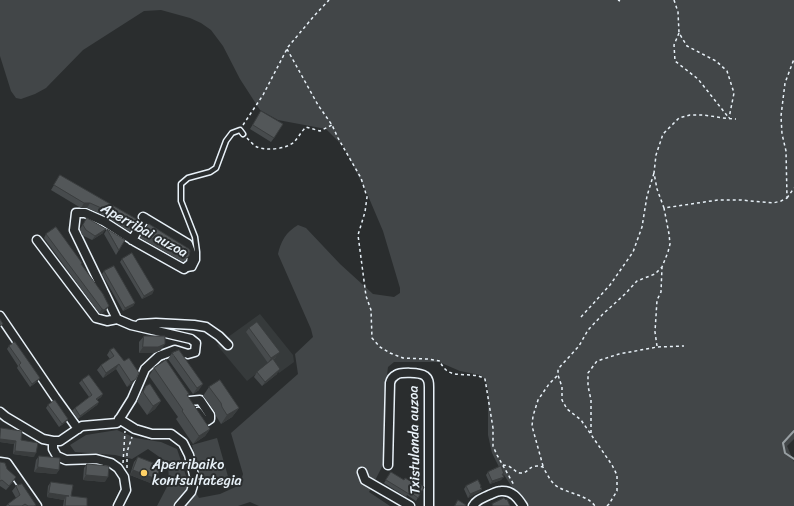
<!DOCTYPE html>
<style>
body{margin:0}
canvas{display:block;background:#2a2d2e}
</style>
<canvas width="794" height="506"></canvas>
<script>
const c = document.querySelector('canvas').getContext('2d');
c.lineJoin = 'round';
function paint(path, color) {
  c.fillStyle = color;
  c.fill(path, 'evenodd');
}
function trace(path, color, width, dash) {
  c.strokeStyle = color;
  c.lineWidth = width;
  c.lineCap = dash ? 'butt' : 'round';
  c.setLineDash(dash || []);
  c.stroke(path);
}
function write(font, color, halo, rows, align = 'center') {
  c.font = font + ' Sriracha,sans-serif';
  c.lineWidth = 4;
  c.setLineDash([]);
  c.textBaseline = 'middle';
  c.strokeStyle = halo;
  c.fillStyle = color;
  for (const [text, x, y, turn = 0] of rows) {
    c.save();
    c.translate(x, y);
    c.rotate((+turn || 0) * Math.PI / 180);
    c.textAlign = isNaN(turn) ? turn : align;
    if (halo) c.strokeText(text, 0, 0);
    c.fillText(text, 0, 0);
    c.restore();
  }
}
paint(new Path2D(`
 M260,314L293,355L294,362L279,373L270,363L247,381L217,345Z`), '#363a3b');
paint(new Path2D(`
 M0,0H794V439L787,446L794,462V506H524L499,467L492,453L488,435V390L485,379L480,375L460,371L439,362H394L388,367L384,397L386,459L369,492L390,506H259L250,502L238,506H157L169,483L168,463L148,449L132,459L115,455L75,452L70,445L86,435L117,430L135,438L161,442L177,449L186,476L199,498L220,494L240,485L243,474L231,433L298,374L295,354L313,337L311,329L278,254C281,241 286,232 298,225L306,228L340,264L373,294L394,297L400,293V288L383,231L366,191L343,146L326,129L278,120L260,110L240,79L223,46L211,30L201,23L190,18L161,10L144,11L83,50L46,88L35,94L21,99L16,98L11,91L0,56Z
 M217,438L229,480L203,487L192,445Z`), '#424648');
trace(new Path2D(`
 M794,431L783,443L785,453L794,459`), '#989fa3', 2);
const service = new Path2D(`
 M187,269L193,268L197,260V252L195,237L181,201V184L188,178L210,172L216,168L226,141L232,133L240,130L243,134`);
const minor = new Path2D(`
 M37,240L96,318L107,321L117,319
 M132,240L145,218
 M0,316L55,397L78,429
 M140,324L156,323L194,325L206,327L219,336L228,345
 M190,401L200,400L210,415V419L207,421L203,419L198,412
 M0,412L6,417L43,439L53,441H60L82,426L117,423L132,399L145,369L159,356L175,350L188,354L195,352L196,343L191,339L131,325L117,319L74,230L76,213H85L103,221L134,241L184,269L191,263L192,255L188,244L143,217
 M119,419L135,429L152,434H171L183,443L189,455L195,479L191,492L179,506
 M53,441V449L57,456L66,460L96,459L111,463L118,468L124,477L126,490L118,506
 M0,462L7,463L37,506
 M388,465L390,383C391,379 392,377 396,375C400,372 420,372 425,376C429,379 429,383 429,387V506
 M362,472L365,480L410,506
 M473,506C476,500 483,498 489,495C492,494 497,491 501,491C512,490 518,498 523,506`);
trace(service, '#e8f1f8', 7);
trace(minor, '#e8f1f8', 11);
trace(new Path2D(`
 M618,0L620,1
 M674,0L678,12L679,33L687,46L716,61L727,71L734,93L729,118
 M679,33L674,45L675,61L698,79L729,118
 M287,49L318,105L332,125L338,138L361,178L367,197L365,212L358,235L366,296L371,310L372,338L380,347L390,353L403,358L428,359L440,361C441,364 443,367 445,369C455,379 473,371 485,379L493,428V446L497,455L514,485
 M243,125L263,95L288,47L314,16L329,0
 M247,138C250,141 253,145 257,147C266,151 287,149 294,142C298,138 301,132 306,127L320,131L332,125
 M787,198L794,188
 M664,208L657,189L654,173L656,155L663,134L679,118L690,115H704L723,118L736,119
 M581,317L610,285L633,252L642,227L647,196L654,173
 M657,346L655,332L657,300L661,292L662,267
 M591,433V400L588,386V373L597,361L619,354L657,347L684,346
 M123,463L125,431
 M503,465C505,465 509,466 510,467C514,469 516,473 521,473C530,473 528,463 543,467C547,474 551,483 558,487C570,494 587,495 595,506
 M543,466L532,426L533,416L538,400L549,384L558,375
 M127,468V452L132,437
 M607,506L609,504L617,491V475L612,465L581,420L567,409L562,400V387L558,375V369L579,346L588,330L603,314L625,294L637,281L655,274L662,267L668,252L670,244L669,234L664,208L718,200H741L773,203L781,201L787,198L786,151L782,134L781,116L785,83L794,59`), '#e8f1f8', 1.5, [3, 3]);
trace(service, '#2a2d2e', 4);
trace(minor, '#2a2d2e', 8);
paint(new Path2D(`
 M261,111L274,138L271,142L250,129Z
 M60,175L134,228L130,232L105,216L87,208H81L51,190Z
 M87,218L103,233L92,240L82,235L80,229Z
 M149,224L190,251L186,260L183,262L140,238Z
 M107,229L119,250L116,255L104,234Z
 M46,234L81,264L109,306L106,310L101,314L99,313L44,238Z
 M122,259L154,290L152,294L142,299L120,262Z
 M104,271L135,303L133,306L123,311L102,274Z
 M249,328L276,357L273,360L277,374L262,386L254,377L257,372L268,363L246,332Z
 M144,336L161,350L154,353H139V342Z
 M9,346L38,381L30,387L17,368L18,366L7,349Z
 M110,350L133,383L127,387L116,369L103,378L97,370L101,365L110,359L107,355Z
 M172,353L199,390L193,394L168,359Z
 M154,368L189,394L187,396L210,429L205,436L193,444L176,419L178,417L149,376Z
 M82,380L103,394L101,397L97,400L99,402L97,405L78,419L72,411L75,408L89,397L79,383Z
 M146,386L161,401L155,409L147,415L137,401L140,395Z
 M209,387L239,408L232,417L221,424L216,416L215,412L203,396Z
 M48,405L68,419L66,422L59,427L46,408Z
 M1,428L21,440L34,457L13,454L14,444L0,442V429Z
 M39,456L59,470L56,474L34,472L36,460Z
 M138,457L156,479L153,484L130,475L134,462Z
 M0,462L13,482L6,490L0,486Z
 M87,464L105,482L83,480L84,468Z
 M391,472L404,480L424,487L416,501L407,495L406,497L384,483Z
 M488,472L504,474L501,480L490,484L486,475Z
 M51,482L71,496L87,506H63L64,500L47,497L48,486Z
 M16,486L35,506H6L8,504L16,498L12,491Z
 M466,486H481V487L482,489L479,492L468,498L464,489Z`), '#474b4d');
paint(new Path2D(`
 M84,203H90L87,208H81Z
 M106,229L103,233L92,240L95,236Z
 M154,290L152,294L142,299L144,296Z
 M135,303L133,306L123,311L125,308Z
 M109,306L106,310L101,314L99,313L102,309Z
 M165,344L161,350L154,353H139L143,347Z
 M280,352L276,357L268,363L271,358Z
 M119,364L116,369L103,378L106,373Z
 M280,369L277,374L262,386L265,382Z
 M40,378L38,381L30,387L32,384Z
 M136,379L133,383L127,387L131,382Z
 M203,384L199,390L193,394L197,388Z
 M103,394L101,397L94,402L96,399Z
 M161,401L155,409L147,415L153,406Z
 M99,402L97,405L78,419L80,416Z
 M239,408L232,417L221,424L227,415Z
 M68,419L66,422L59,427L62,424Z
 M210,429L205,436L193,444L199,436Z
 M0,439L16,441L14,444L0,442Z
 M15,451L36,453L34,457L13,454Z
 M38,467L59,470L56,474L34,472Z
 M133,470L156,479L153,484L130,475Z
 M86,475L108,477L105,482L83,480Z
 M504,477L501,480L490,484L492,481Z
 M482,489L479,492L468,498L470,494Z
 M49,493L69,496H66L64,500L47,497Z`), '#3a3d3e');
const building = new Path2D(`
 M261,111L283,124L274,138L253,125Z
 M60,175L138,220L134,228L108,211L90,203H84L54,185Z
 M87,218L106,229L95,236L86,230L83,225Z
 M149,224L189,249L190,251L189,256L187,258L143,233Z
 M56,227L82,263L81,264L103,294L109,306L104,310L102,309L46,234Z
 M107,229L125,240L119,250Z
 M132,253L154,290L144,296L122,259Z
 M114,266L135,303L125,308L104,271Z
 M0,319L3,324L0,326Z
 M257,322L280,352L271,358L249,328Z
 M144,336H165V344L158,347H143Z
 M15,342L40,378L32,384L19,365L21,363L9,346Z
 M114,348L124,361L129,358L139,373L136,379L131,382L119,364L106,373L101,365L114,356L110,350Z
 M179,350L203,384L197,388L172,353Z
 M273,359L280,369L265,382L257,372Z
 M166,360L189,394L187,395L210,429L199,436L182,411L183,410L154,368Z
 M89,375L103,394L96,399L99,402L80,416L75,408L92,395L82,380Z
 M220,380L239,408L227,415L222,407L221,403L209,387Z
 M150,384L161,401L153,406L143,392L146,386Z
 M55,400L68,419L62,424L48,405Z
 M1,428L22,431L21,440L38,443L36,453L15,451L16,441L0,439Z
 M39,456L60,458L59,470L38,467Z
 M138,457L161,466L156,479L133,470Z
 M0,462L5,463L7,469L16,477L9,486L2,480L0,481Z
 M87,464L109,466L108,477L86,475Z
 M501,466L504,474H502L504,477L492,481L488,472Z
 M391,472L404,480L405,478L414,483L415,481L424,487L418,498L410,492L409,494L386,480Z
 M478,480L481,486L480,487L482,489L470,494L466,486Z
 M51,482L73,485L71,496L87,498V506H65L66,496H69L49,493Z
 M22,484L36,505L34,506H28L25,504L22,506H10L8,504L20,495L16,486Z
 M504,498L506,500L507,499L510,506H493L492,504Z
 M458,500L466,505L465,506H455Z`);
paint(building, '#535759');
trace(building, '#3a3d3e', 1);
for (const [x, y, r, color] of [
 [144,473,4,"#ffd166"]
]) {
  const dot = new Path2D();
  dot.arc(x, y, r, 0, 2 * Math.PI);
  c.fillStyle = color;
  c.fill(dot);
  trace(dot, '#2a2d2e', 1.5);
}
write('14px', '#e8f1f8', '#2a2d2e', [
 ["Aperribai auzoa",144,231,29],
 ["Txistulanda auzoa",415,440,-91]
]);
write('14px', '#e8f1f8', '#2a2d2e', [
 ["Aperribaiko",152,465],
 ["kontsultategia",152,481]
], 'left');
</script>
